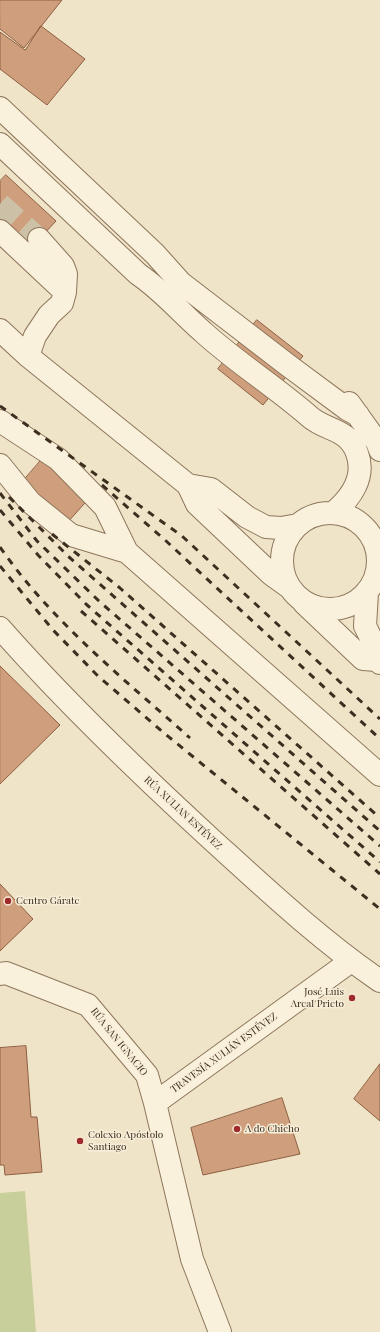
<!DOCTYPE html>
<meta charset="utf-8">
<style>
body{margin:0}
canvas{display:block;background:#f0e4c8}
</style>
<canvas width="380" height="1332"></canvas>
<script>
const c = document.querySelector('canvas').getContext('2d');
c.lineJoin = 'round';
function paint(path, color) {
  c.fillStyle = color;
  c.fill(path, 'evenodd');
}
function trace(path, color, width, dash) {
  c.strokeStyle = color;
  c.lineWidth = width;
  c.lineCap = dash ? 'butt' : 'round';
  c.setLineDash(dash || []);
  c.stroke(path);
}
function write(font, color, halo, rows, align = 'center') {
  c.font = font + ' "Playfair Display",serif';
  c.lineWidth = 3;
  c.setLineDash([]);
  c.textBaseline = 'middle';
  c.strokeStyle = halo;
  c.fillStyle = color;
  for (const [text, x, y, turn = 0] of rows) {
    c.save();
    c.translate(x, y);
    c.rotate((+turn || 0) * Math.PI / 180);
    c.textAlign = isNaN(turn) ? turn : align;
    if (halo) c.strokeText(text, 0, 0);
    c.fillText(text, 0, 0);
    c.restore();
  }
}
paint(new Path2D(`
 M25,1191L36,1332H0V1193Z`), '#c9cf9b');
const building = new Path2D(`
 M0,0H62L24,48L0,29Z
 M41,26L85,59L47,105L0,69V32L25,50Z
 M6,175L56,221L30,249L0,220V181Z
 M257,320L303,356L263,405L218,369Z
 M43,458L92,495L67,523L24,480Z
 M0,666L60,725L0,784Z
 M0,884L33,919L0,951Z
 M26,1046L31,1117H37L42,1172L5,1175L4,1165H0V1048Z
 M380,1064V1121L354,1099Z
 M282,1098L300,1154L203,1175L191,1128Z`);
paint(building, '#cf9f7d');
trace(building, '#8d5f41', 1);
trace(new Path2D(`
 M0,204L39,239`), '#ccc0a6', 22, [22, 11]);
const minor = new Path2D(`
 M0,108L155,254L181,283L289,366L347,409L358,415
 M0,144L138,274C163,291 181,313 203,332C237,363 276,387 310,417C326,431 348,428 357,453C366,477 351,498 333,513
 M0,231L65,292
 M0,330L28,356L188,485L197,504L271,574L289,587
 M28,356L35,336L49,315L62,303L65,292L66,274L63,266L39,239
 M349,403L377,442L380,450
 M0,421L58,459L105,507L127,552
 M0,465L30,502L71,535L127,552L380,775
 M188,485L211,489L247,517L266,527L281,528L298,525
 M282 561a48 48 0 1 1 96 0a48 48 0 1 1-96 0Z
 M367,592L365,626L375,646L377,660
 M304,603L363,659L377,660L380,663
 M0,628C66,703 138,772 211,839C266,889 319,939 380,981
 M0,974L6,973L88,1005L147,1075L155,1103L192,1259L220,1332
 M155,1103L351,961`);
trace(minor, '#8d765c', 24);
trace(minor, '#faf1dc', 22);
trace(new Path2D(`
 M0,406L182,536L380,719
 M102,485L165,540L380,739
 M0,493L37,541L100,602L380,846
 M9,497L69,557L380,831
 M0,510L38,555L87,605L380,862
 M52,534L120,588L380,818
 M0,547C51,621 124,679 190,738
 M0,566L53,630L98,676L164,733L380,909
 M81,611L380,874`), '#3d2e20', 3, [7, 7]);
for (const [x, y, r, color] of [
 [8,901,4,"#9e2a2b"],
 [352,998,4,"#9e2a2b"],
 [237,1129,4,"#9e2a2b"],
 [80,1141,4,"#9e2a2b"]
]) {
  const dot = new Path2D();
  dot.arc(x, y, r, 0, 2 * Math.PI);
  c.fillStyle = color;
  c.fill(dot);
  trace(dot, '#f7eed8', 1.5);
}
write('10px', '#3d2e20', '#f7eed8', [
 ["RÚA XULIAN ESTÉVEZ",183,813,43],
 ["RÚA SAN IGNACIO",119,1042,51],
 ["TRAVESÍA XULIÁN ESTÉVEZ",224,1053,-36]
]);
write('10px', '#3d2e20', '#f7eed8', [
 ["Centro Gárate",16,901],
 ["José Luis",344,992,"right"],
 ["Areal Prieto",344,1004,"right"],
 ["A do Chicho",245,1129],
 ["Colexio Apóstolo",88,1135],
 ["Santiago",88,1147]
], 'left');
</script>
